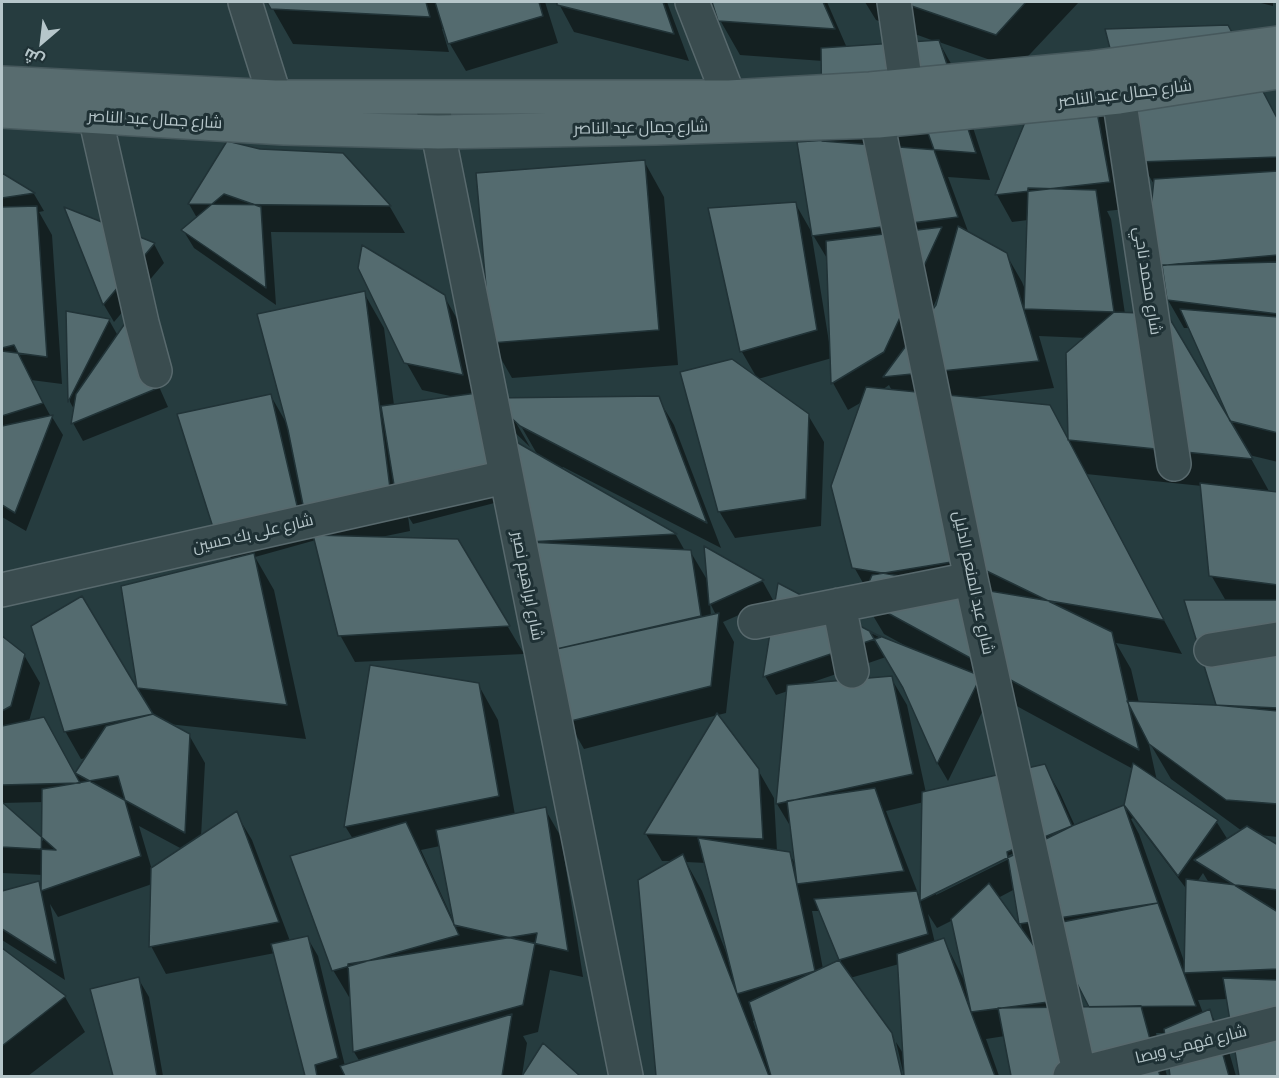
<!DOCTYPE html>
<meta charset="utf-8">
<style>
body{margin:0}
#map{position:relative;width:1279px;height:1078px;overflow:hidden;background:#263c3f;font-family:"PT Sans Narrow",Cairo,sans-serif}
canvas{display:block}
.frame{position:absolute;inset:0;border:3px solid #b6c6ca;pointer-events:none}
.north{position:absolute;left:12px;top:12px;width:60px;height:60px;-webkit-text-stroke:4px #1f3135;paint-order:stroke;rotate:208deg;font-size:16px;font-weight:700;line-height:24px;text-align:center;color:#b6c6ca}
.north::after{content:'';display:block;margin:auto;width:21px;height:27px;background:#b6c6ca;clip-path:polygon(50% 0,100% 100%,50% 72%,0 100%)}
</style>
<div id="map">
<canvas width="1279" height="1078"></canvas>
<div class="frame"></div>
<div class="north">ش</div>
</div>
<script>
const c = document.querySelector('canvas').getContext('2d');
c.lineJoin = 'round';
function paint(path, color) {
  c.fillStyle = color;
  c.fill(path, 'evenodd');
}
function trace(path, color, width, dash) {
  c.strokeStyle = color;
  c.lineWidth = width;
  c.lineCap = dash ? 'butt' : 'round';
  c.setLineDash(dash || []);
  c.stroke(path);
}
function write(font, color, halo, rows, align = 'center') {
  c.font = font + ' "PT Sans Narrow",Cairo,sans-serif';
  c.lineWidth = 6;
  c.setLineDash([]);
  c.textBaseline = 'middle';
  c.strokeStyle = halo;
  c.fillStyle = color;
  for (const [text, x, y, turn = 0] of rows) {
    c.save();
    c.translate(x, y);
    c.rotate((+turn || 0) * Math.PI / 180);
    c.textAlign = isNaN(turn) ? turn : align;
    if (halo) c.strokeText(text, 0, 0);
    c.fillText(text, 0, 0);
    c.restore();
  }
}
paint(new Path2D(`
 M269,2H545L558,43L466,71L450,44L445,28L442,29L449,52L293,44Z
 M558,2H667L689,61L574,32Z
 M713,2H827L847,48L937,42L876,20L865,2H1079L1016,69L939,42L954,69L990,180L948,177L969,234L1006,254L1022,282L1026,292L1028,220L1012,222L997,195L1040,90L1104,97L1125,209L1107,211L1111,219L1125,314L1228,421L1230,420L1190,328H1184L1168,300L1167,293L1162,294L1155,186L1140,161L1278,120V462L1249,455L1270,493H1278V837L1259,835L1278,847V1076H1240L1228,999L1198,1000L1203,1013L1209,1011L1225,1038L1236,1076H1171L1166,1033H1156L1167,1076H1012L1005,1036L986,1039L999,1076H904L896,1042L904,1055L899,964L850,978L895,1040L892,1037L901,1076H658L640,881L673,861H662L646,834L758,770L774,798L777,851L789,853L796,865L792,829L777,804L788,691L776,695L765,676L779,585L881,638L903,647L904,645L884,634L863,599L867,590L854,567L862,402L848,410L833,383L832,358L758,379L808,415L824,442L821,526L735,538L719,511L757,378L742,352L710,210L795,203L811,231L829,342H831L828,260L813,235L824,142L823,61L740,55L720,20ZM939,294L938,306L930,314ZM1039,336L1086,338L1068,353L1069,443L968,398L1054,388ZM889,385L892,391L882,390ZM1086,474L1202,486L1211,575L1226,601L1186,602L1218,707L1139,703L1131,669L1116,643L1182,654ZM886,657L905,689L938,764L948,781L990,696L987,690L1133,769L1126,806L1075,826L1060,793L1044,765L926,793L907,705L891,678L810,683ZM1148,740L1171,779L1242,831L1228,840L1216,821L1157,781ZM924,802L921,901L886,811ZM1133,818L1188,891L1185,964L1139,834L1131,819ZM1014,853L1015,856L936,895V892ZM686,862L706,863L728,951L726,952L702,891ZM1203,873L1209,883L1197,882ZM1015,889L1022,930L998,898ZM812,911H820L841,961L823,969ZM928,914L937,928L953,920L965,977L963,978L944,940L935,943ZM1061,947L1091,1008H1076ZM756,1020L759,1029L756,1030L753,1021Z
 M1257,2H1273V6Z
 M260,151L343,155L390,207L405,233L271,232L276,305L194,248L183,230L197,218L189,204Z
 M644,161L664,197L678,365L512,378L492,343Z
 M2,175L34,194L44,211L39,212L52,235L62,384L31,380L51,417H52L63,435L26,531L2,517Z
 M67,210L154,244L164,263L114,322L104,305Z
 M364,293L384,328L394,405L455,397L422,390L406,362L444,296L460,324L510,499L413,524L408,516L410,531L381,537L457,541L524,654L355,662L340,635L316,540L255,557L274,590L306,739L168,724L189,735L205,763L201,837L236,813L252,840L290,941L307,937L318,956L345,1066L360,1062L354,1052L351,997H349L333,970L353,839L345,826L478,684L498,720L515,815L545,809L561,837L583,977L550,970L538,1032L523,1036L527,1043L522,1076H306L275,953L166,974L151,946L152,884L58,917L50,904L65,980L2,940V892L39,883L43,890V875L2,873V804L43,841L44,802L2,803V638L24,655L40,683L29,721L75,776L87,758L81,759L65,731L140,695L123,587L232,560L218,536L271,396L288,426ZM139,826L182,849L152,870ZM440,846L454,919L453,920L421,850Z
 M67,312L109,320L118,336L138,339L168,407L83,441L73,423L75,411L70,402Z
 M658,398L674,425L721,548L563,467L562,469L676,535L685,551H690L709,583L706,549L763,582L773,600L723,622L734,642L726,713L584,749L568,721L530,542L537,454L517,419L515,421L530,447L507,425L492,399ZM710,603L716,615L711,616Z
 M2,950L65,997L85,1032L28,1076H2Z
 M138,978L149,997L163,1076H114L92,990Z
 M543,1045L578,1076H524Z`), '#0007');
const building = new Path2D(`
 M267,2H426L430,17L271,9Z
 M435,2H539L543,16L448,44Z
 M557,2H663L674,34L557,5Z
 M712,2H823L835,29L718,21Z
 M900,2H1026L996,35Z
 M1228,25L1278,120V157L1139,162L1105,29Z
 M939,40L976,153L822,141L821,48Z
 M1089,68L1110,182L995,195L1039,88Z
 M928,133L958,217L812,236L797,142Z
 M227,141L260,149L343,153L391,206L188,204Z
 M645,160L659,330L491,343L476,173Z
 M1278,171V255L1145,267L1154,179Z
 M2,173L35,193L2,198Z
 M1028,188L1096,190L1114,312L1024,309Z
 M224,194L261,207L266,288L181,230Z
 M796,202L817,330L740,352L708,208Z
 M37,206L47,357L2,351V207Z
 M64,207L155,243L103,305Z
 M958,226L1007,253L1039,361L883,377L936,305Z
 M942,227L884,352L831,384L826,241Z
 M362,245L445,295L463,375L404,363L358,268Z
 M1278,262V314L1167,300L1162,265Z
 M365,291L391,496L305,515L288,430L257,314Z
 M1180,309L1278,317V433L1230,421Z
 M66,311L110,319L68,402Z
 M1114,312L1167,314L1253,459L1068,440L1066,353Z
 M128,319L158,388L71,424L76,394Z
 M14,345L43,403L2,416V348Z
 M732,359L809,414L806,499L718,512L680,372Z
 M866,387L1050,405L1164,620L852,568L831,486Z
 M477,393L495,471L396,497L381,406Z
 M271,394L299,514L216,537L177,414Z
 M659,396L707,523L520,426L490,398Z
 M53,415L15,513L2,505V426Z
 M513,440L677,534L528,542Z
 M1200,483L1278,492V585L1209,576Z
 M313,535L458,539L510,626L338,636Z
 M528,542L691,550L701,616L552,650Z
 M704,546L764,580L709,605Z
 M254,553L287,705L137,688L121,586Z
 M964,560L1112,632L1139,750L862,599L872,575Z
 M778,583L881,637L763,677Z
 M82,596L137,688L153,714L64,732L31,626Z
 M1184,600H1278V711L1216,705Z
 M719,613L711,686L567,722L552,650Z
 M870,632L981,676L937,764L903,688Z
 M2,636L25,654L11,706L2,711Z
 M370,665L479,683L499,796L344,827Z
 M892,676L913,774L776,804L787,685Z
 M1127,701L1278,708V804L1226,800L1149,744Z
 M717,713L759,769L763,839L644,834Z
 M153,714L190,734L185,833L75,773L106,726Z
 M44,717L80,783L2,785V726Z
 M1133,763L1218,820L1178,876L1124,805Z
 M1045,764L1072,826L920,901L922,792Z
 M118,776L141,856L41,891L42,789Z
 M875,788L904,871L797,884L787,801Z
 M2,802L56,850L2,847Z
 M1124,805L1158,903L1019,924L1007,852Z
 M546,807L568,951L454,925L436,830Z
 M237,811L279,922L149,947L151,868Z
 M406,822L459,935L332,971L290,856Z
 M1247,826L1278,845V912L1194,860Z
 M698,838L790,852L815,971L737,994Z
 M683,854L737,994L769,1076H656L638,880Z
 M1186,879L1278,890V969L1184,973Z
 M39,881L41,891L56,963L2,929V891Z
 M989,883L1072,999L971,1012L951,919Z
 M917,891L928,934L839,960L814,899Z
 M1158,903L1196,1006L1089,1007L1047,925Z
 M537,933L523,1005L353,1052L348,964Z
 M308,936L338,1058L315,1065L317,1076H305L271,944Z
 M944,938L971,1012L995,1076H904L897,954Z
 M2,948L66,996L2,1046Z
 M839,960L892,1033L902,1076H771L749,1002Z
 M139,977L157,1076H113L90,989Z
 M1223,978L1278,980V1076H1239Z
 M1141,1006L1160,1076H1011L998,1008Z
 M1210,1009L1229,1076H1170L1164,1029Z
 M512,1014L502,1076H345L340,1066Z
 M543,1043L580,1076H522Z`);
paint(building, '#546b6f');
trace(building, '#213337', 1.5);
const minor = new Path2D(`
 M245,2L283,123
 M692,2L729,97
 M894,2L906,85
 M871,92L971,579L1080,1076
 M1119,97L1174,464
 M432,103L626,1076
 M95,116L142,323L155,371
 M2,590L505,477
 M839,605L852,671
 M755,622L971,579
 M1211,650L1278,639
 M1070,1076L1278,1023`);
const major = new Path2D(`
 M2,83L275,97H729L870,89L1089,68L1278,43
 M2,111L284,128L438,132L656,128L878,121L1119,97L1278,72`);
trace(minor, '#58696d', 36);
trace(major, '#46585c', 36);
trace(minor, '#3a4c4f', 33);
trace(major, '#586c6f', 33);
write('16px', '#b6c6ca', '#1f3135', [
 ["شارع جمال عبد الناصر",1125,94,-7],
 ["شارع جمال عبد الناصر",155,120,3],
 ["شارع جمال عبد الناصر",641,128,-1],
 ["شارع محمد ناجي",1147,281,81],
 ["شارع على بك حسين",253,534,-13],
 ["شارع عبد المنعم الدليل",973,583,78],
 ["شارع ابراهيم نصير",527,586,79],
 ["شارع فهمي ويصا",1191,1045,-14]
]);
</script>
